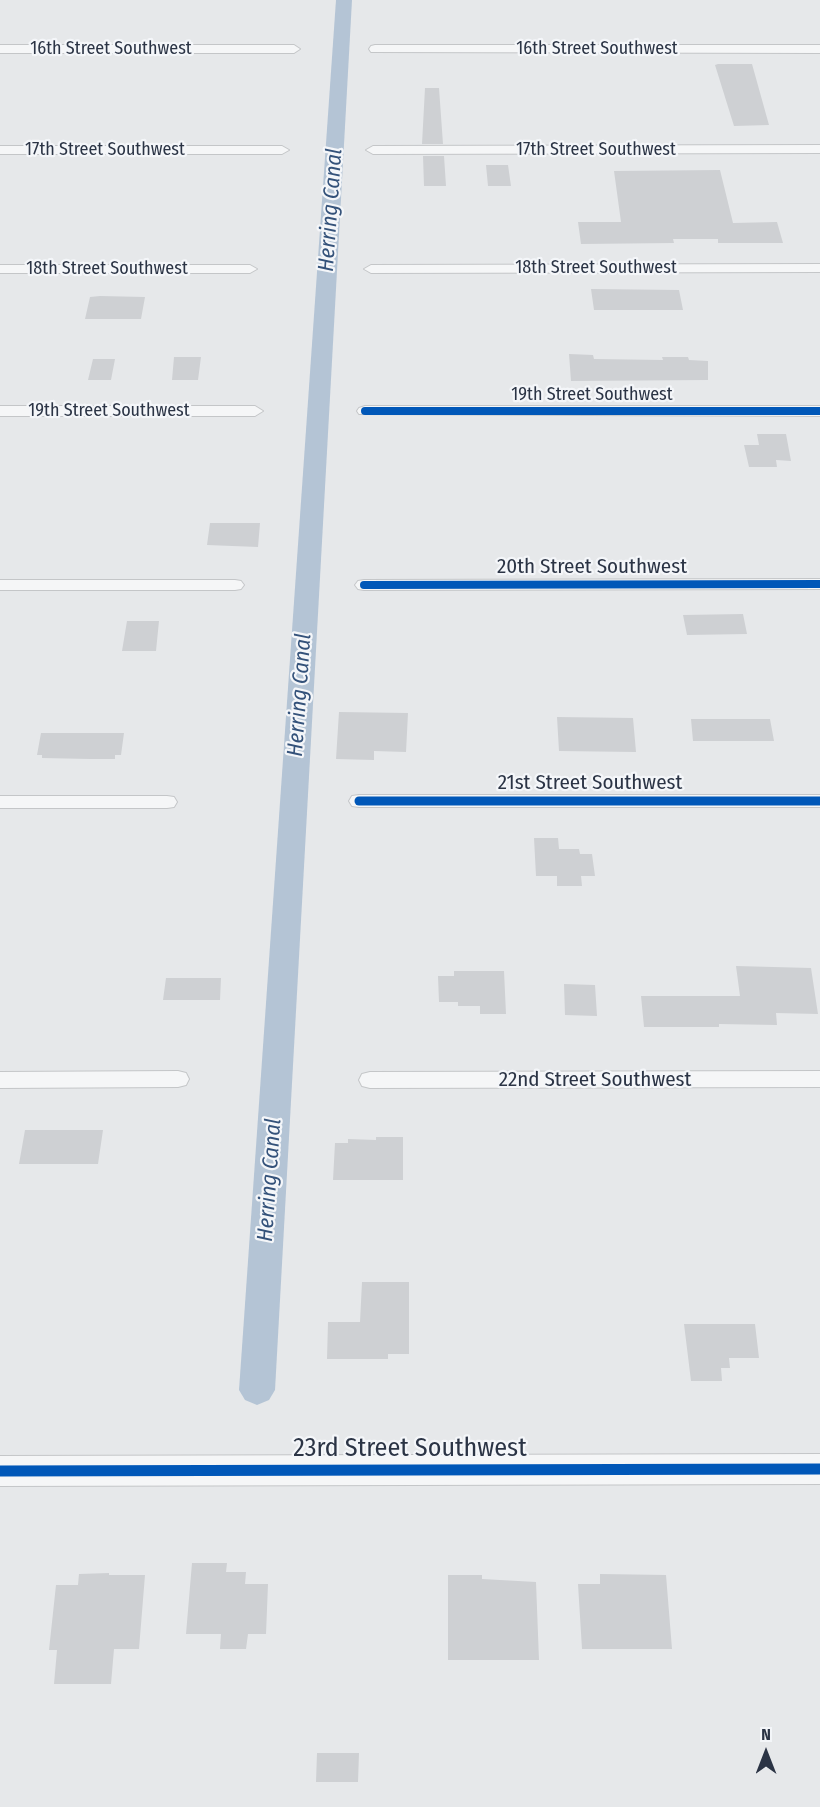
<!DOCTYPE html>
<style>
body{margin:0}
#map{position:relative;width:820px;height:1807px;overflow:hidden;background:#e6e8ea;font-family:"Fira Sans Condensed",sans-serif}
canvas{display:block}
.north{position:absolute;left:736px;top:1723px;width:60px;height:60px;-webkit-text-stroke:4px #f4f6f9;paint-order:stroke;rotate:0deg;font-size:16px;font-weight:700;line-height:24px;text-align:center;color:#2b3445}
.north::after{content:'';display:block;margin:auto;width:21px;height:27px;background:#2b3445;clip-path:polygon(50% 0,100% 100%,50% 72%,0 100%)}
</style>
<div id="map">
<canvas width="820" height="1807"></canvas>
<div class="north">N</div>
</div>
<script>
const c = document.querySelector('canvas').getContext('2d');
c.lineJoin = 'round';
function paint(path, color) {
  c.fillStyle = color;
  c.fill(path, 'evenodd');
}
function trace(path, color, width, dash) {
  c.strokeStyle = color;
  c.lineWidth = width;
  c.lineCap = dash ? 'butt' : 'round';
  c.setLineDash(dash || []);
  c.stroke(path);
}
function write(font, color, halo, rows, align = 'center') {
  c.font = font + ' "Fira Sans Condensed",sans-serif';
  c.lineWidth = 4.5;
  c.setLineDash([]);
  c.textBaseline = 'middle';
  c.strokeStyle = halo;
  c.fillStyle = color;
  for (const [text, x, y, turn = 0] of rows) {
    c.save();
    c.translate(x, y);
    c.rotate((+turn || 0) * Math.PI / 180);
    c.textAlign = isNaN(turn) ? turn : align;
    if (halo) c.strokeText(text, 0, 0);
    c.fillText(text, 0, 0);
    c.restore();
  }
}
paint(new Path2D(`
 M336,0H352L275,1390L269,1400L257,1405L245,1400L239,1390Z`), '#b4c4d5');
paint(new Path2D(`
 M718,64H752L769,125L734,126L715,65Z
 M425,88H439L443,144H422Z
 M423,156H444L446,186H424Z
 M486,165H508L511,186H488Z
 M720,170L733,223L777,222L783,243H718V239H673L674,243L581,244L578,222H621L614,171Z
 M591,289L679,290L683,310H594Z
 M100,296L145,297L141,319H85L90,297Z
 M569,354L593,355L594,359L663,360L662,357H688L689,360L708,361V380L571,381Z
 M174,357H201L198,380H172Z
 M93,359H115L111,380H88Z
 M757,434H786L791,461L776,460L777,467H749L744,445H759Z
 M210,523H260L258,547L207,545Z
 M743,614L747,634L687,635L683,615Z
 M127,621H159L156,651H122Z
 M339,712L408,713L406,752L374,751V760L336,759Z
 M557,717L633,718L636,752L559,751Z
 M691,719H770L774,741H693Z
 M41,733H124L121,755H115V759H90L42,758V755H37Z
 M534,838H558L559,849H579L580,854H592L595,876H581L582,886H557V876H536Z
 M736,966L811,968L818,1014L776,1013L777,1025L719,1024V1027H644L641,996H740Z
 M454,971H504L506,1014H480V1006H458V1002H439L438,976H454Z
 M166,978H221L220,1000H163Z
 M564,984L595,985L597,1016L565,1015Z
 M25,1130H103L98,1164H19Z
 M376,1137H403V1180H333L335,1143H348V1139L376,1140Z
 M362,1282H409V1354H388V1359H327L328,1322H360Z
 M684,1324H755L759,1358H729L730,1368H721L722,1381H691Z
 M192,1563H227L226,1572H246L245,1584H268L266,1634H248L246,1649H220L221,1634H186Z
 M109,1573V1575H145L139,1649H114L111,1684H54L57,1650H49L56,1585H78L79,1574Z
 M600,1574L666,1575L672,1649H582L578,1584H600Z
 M448,1575H482V1579L536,1582L539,1660H448Z
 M317,1753H359L358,1782H316Z`), '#ced0d3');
const minor = new Path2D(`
 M0,45H294L300,49L294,53H0Z
 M375,45H820V53L371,52L369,49L371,46Z
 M820,145V153L373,154L366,150L373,146Z
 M0,146H282L289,150L282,154H0Z
 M820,264V272L371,273L364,269L371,265Z
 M0,265H250L257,269L250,273H0Z
 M0,406H255L263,411L255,416H0Z
 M365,406H820V416L359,414L357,411L359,408Z
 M820,579V589L364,590L358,589L355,585L358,581L364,580Z
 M0,580H235L241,581L244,585L241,589L235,590H0Z
 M359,795H820V807H359L352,806L349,801L352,796Z
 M0,796H167L174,797L177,802L174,807L167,808H0Z
 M178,1071L186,1073L189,1079L186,1085L178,1087L0,1088V1072Z
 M820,1071V1087L370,1088L362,1086L359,1080L362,1074L370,1072Z`);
const tertiary = new Path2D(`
 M820,1454V1484L0,1486V1456Z`);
trace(minor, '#c4c6c8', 2);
trace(tertiary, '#c4c6c8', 2);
paint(minor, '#f5f6f7');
paint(tertiary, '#f5f6f7');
trace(new Path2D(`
 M365,411H820
 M364,585L820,584`), '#0057b8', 8);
trace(new Path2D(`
 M359,801H820`), '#0057b8', 9);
trace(new Path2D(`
 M0,1471L820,1469`), '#0057b8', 11);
write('18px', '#2b3445', '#f4f6f9', [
 ["16th Street Southwest",111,49],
 ["16th Street Southwest",597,49],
 ["17th Street Southwest",105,150],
 ["17th Street Southwest",596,150],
 ["18th Street Southwest",596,268],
 ["18th Street Southwest",107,269],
 ["19th Street Southwest",592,395],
 ["19th Street Southwest",109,411]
]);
write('21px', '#2b3445', '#f4f6f9', [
 ["20th Street Southwest",592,567],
 ["21st Street Southwest",590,783],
 ["22nd Street Southwest",595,1080]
]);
write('italic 22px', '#34527a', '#f4f6f9', [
 ["Herring Canal",331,210,-86],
 ["Herring Canal",300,695,-86],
 ["Herring Canal",270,1180,-86]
]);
write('26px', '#2b3445', '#f4f6f9', [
 ["23rd Street Southwest",410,1449]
]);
</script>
